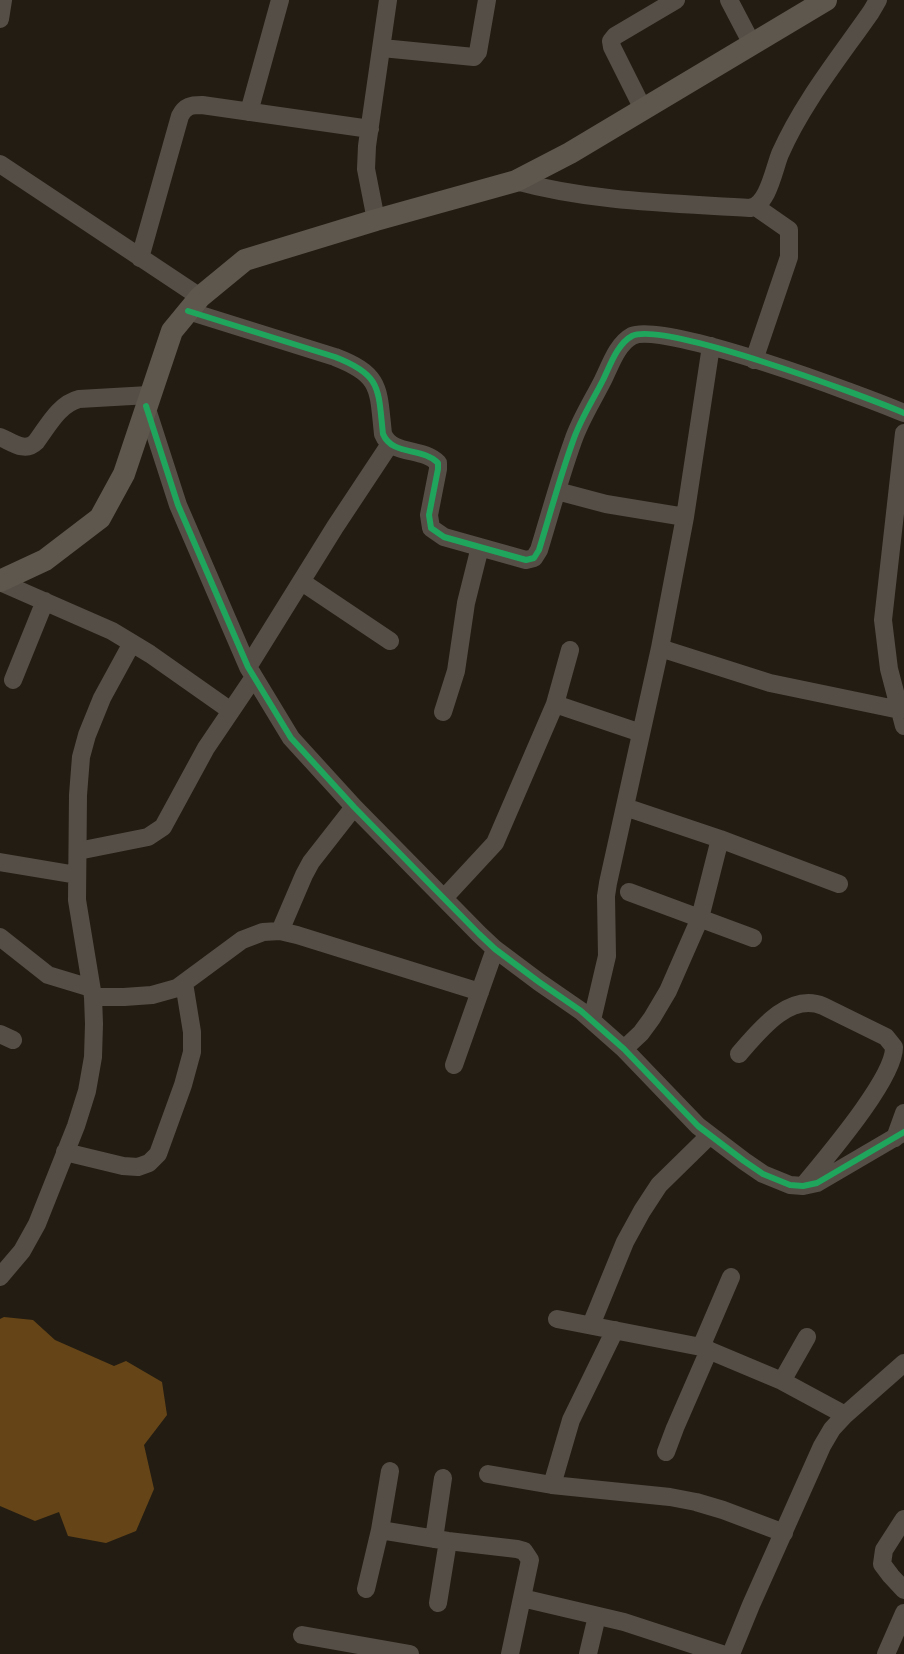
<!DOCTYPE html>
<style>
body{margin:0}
canvas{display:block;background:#231c12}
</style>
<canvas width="904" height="1654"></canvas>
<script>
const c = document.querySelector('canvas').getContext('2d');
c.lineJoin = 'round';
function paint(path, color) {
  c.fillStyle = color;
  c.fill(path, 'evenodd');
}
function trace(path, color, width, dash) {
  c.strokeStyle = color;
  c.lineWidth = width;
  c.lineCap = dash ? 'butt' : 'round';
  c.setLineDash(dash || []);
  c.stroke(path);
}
paint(new Path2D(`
 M4,1317L33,1320L55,1340L114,1366L126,1361L162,1382L167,1415L144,1445L154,1489L136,1531L106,1543L68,1536L59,1512L35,1521L0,1506V1319Z`), '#654517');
trace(new Path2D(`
 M729,0L752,44
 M0,19L3,0
 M382,48L474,57L478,52L487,0
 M643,109L612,47L611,41L615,36L676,0
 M249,112L280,0
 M0,164L200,297
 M516,181C592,202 672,203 750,208C768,205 774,169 780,154C803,102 839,58 871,12L878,0
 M376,220L366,169L367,146L388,0
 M140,258L180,116C185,106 191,105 202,105L370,129
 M188,311L335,357C382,375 378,389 383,434C392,456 423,447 438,463V469L429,515L431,528L444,537L526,560L534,558L539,550C550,514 560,477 573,441C580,420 593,400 603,380C610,366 617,344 632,336C664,321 864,396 904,413
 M754,360L789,257V230L756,207
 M146,406L178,505L248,667L291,738L354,807L479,934L495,949L539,982L581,1011L624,1049L698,1126L744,1161L763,1174L790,1185L803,1186L817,1183L904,1132
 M904,433L883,620L889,669L904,726
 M0,437C12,442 25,453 36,442C48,426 59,404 79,399L149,395
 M557,491L606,504L685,517
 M0,582L112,631L150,654L231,711
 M302,582L390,641
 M660,648L770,683L900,710
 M248,667L335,527L390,444
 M13,680L45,601
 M555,704L641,733
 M443,712L456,671L466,603L480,547
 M625,807L720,839L839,884
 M78,851L148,837L163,827L206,748L254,677
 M0,862L77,875
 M629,892L753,938
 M444,898L495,843L555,704L570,650
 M280,931L304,875L311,862L354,807
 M0,937L48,975L91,988
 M93,997H124L152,995L177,988L242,940L263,932L280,931L297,935L480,992
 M592,1020L607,956L606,896L608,883L660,648L685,517L711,346
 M0,1034L13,1040
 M624,1049L641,1033L652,1018L668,991L700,918L720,839
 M739,1054C759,1031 789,992 823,1006L886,1037L894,1047C895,1078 825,1159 803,1186
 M454,1065L495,949
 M895,1138L904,1113
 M65,1152L123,1166L138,1167L149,1163L158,1154L183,1085L192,1052V1032L184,983
 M0,1277L22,1251L37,1224L76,1126L87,1091L93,1057L94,1024L93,997L77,900L78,795L81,757L87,735L102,698L132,643
 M557,1319L701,1347L782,1381L845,1415
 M591,1325L625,1242L642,1211L659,1185L710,1135
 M701,1347L731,1277
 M782,1381L807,1337
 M666,1452L675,1428L709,1350
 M488,1474L552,1485L670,1497L696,1502L723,1510L784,1533
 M552,1485L571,1420L615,1330
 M904,1519L884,1550L882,1564L891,1576L904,1590
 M380,1530L390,1471
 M434,1539L443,1478
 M366,1589L380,1530L448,1541L517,1549L524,1551L530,1560L510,1654
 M522,1598L624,1622L722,1654
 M438,1603L448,1541
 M302,1635L410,1654
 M588,1654L597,1616
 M731,1654L751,1605L822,1446L832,1429L845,1415L904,1363
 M886,1654L904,1613`), '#544e47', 18);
trace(new Path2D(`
 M0,581L45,560L100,518L124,474L172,331L200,297L245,260L376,220L516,181L570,153L826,0`), '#5e574d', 22);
trace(new Path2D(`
 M188,311L335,357C382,375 378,389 383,434C392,456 423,447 438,463V469L429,515L431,528L444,537L526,560L534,558L539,550C550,514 560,477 573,441C580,420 593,400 603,380C610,366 617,344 632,336C664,321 864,396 904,413
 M146,406L178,505L248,667L291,738L354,807L479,934L495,949L539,982L581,1011L624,1049L698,1126L744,1161L763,1174L790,1185L803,1186L817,1183L904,1132`), '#20a55d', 6);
</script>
